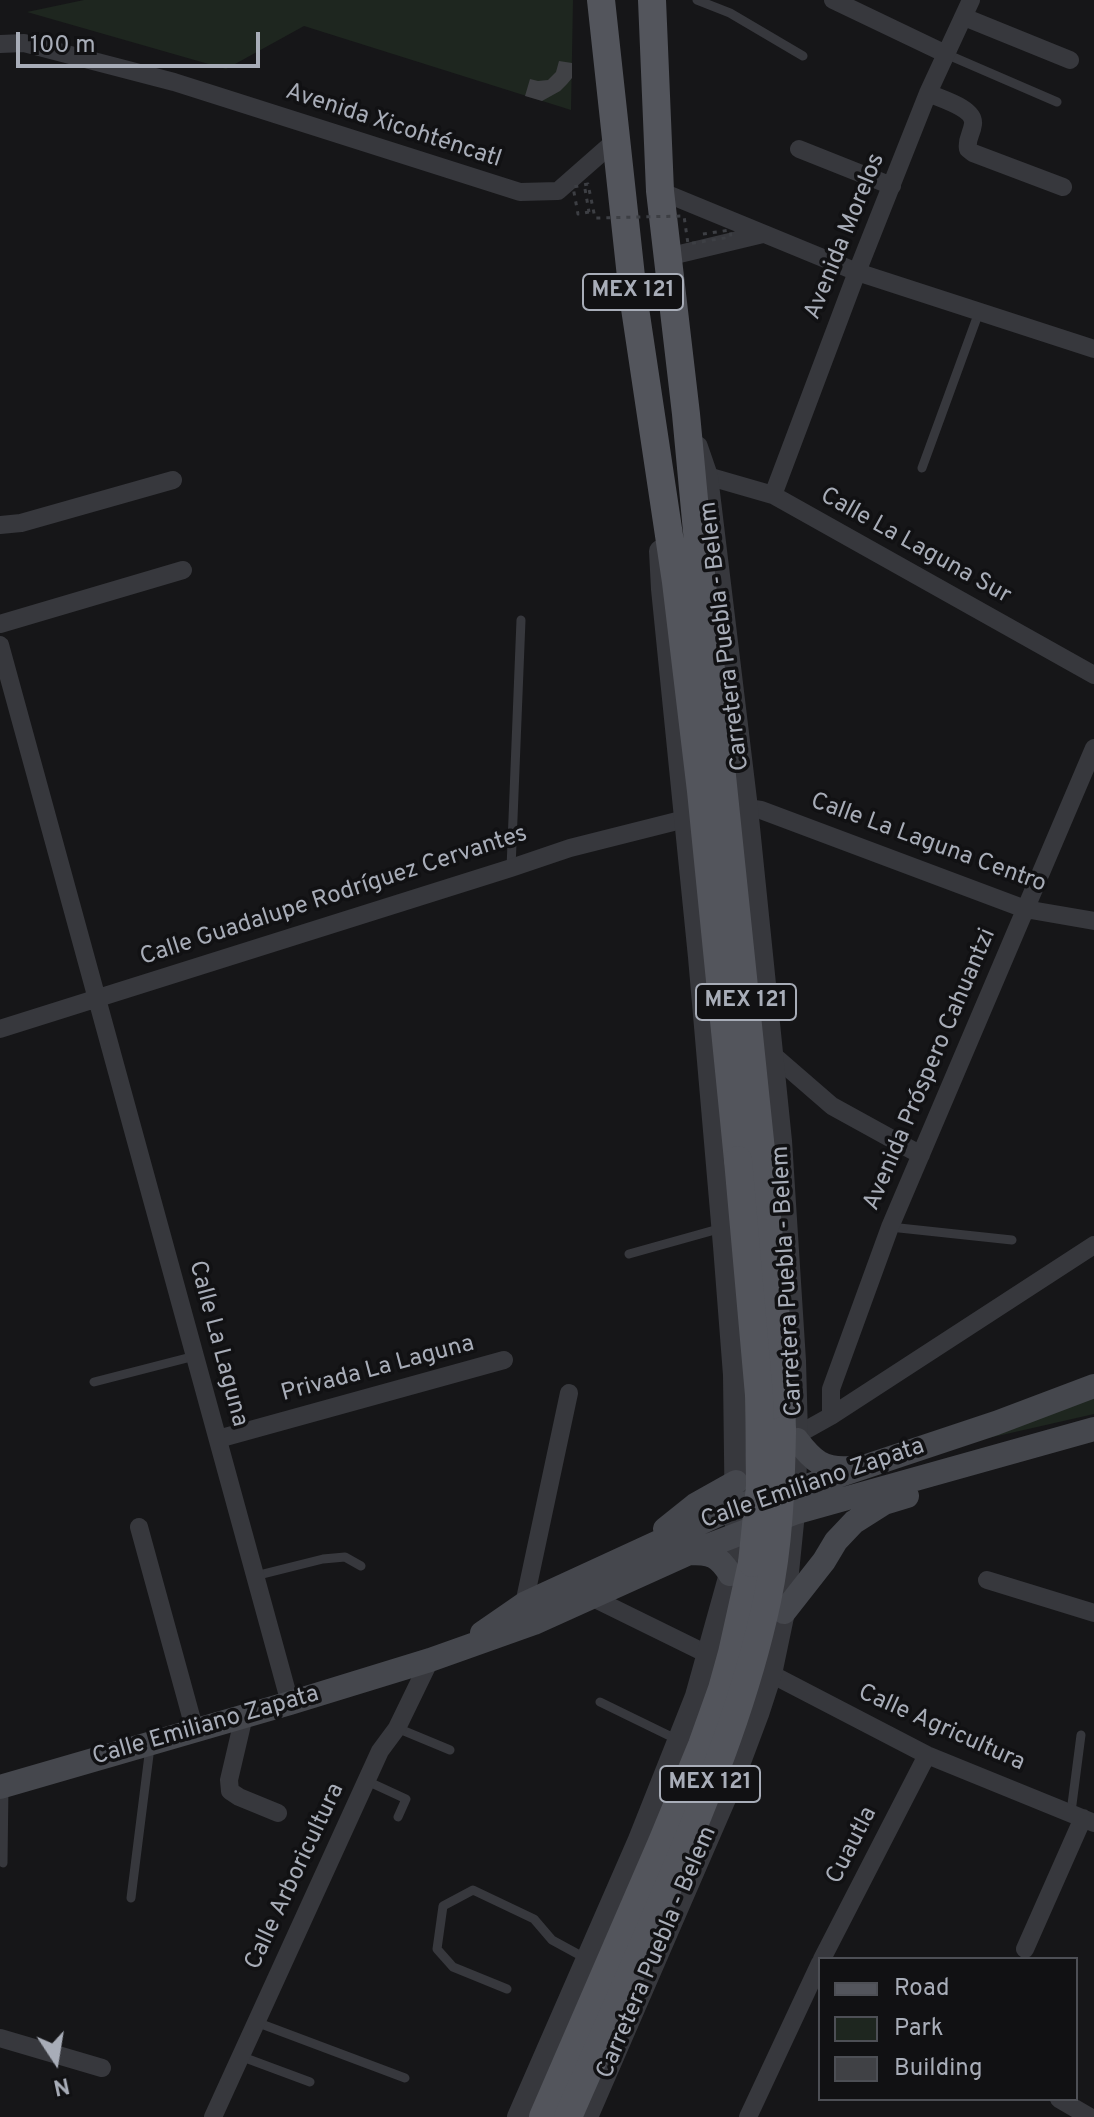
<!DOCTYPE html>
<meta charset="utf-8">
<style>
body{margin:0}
#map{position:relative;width:1094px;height:2117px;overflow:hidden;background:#161618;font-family:Overpass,sans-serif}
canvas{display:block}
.legend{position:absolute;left:818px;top:1957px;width:260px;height:144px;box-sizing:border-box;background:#111113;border:2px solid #4d4f55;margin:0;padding:10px 14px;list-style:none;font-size:24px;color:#a8adb8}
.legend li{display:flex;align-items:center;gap:16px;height:40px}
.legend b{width:40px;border:2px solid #4d4f55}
.north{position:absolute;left:16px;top:2021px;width:80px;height:80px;-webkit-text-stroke:6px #111113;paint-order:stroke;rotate:168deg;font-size:22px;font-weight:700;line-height:32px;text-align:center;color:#a8adb8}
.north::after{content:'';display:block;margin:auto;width:28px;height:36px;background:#a8adb8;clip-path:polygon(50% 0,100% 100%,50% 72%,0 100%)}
.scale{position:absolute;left:16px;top:32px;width:244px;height:36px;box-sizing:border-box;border:4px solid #a8adb8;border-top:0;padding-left:10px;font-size:24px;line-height:28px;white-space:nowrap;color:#a8adb8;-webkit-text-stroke:6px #111113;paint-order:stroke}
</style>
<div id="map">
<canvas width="1094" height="2117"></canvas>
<ul class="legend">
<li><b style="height:10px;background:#53555c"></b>Road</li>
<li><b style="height:22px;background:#1e261f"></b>Park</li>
<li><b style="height:22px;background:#404145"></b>Building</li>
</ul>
<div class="north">N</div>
<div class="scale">100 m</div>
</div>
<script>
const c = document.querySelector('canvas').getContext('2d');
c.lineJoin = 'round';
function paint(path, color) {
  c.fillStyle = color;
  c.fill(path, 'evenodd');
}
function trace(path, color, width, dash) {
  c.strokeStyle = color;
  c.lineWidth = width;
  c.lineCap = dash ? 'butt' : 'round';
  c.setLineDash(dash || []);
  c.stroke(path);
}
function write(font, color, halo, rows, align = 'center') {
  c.font = font + ' Overpass,sans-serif';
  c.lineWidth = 7;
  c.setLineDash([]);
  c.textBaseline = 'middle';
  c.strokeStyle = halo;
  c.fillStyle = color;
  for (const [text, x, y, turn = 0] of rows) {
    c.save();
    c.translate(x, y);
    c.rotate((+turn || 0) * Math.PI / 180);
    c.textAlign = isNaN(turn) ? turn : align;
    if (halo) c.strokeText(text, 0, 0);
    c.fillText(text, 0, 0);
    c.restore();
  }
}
paint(new Path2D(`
 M84,0H573L571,110L304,26L226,69L27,12Z
 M1094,1395V1414L971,1442Z`), '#1e261f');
paint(new Path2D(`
 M559,61L572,63V78L567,84L560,91L542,101L525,96L530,79L538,81L548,80L556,72Z`), '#404145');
trace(new Path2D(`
 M585,189L589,212`), '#3d3f44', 3, [4, 6]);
trace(new Path2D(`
 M697,0L730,13L803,56
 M946,54L1057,102
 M922,468L979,312
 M511,868L521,620
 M890,1227L1012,1240
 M629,1254L722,1228
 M94,1382L195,1356
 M255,1576L323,1559L345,1557L361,1566
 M600,1702L678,1740
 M397,1728L450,1750
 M367,1781L406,1799L398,1817
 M1071,1812L1081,1735
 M3,1863L4,1786
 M131,1898L150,1747
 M507,1989L453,1967L437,1949L443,1906L473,1890L534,1919L552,1940L585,1958
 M256,2022L405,2078
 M240,2056L310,2082`), '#37383d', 9);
trace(new Path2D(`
 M833,0L946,54
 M964,17L1070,60
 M0,44L24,43L174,82L520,192L558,191L616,140
 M928,93C941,99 975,108 973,124C972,134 966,139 968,149L973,153L1063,187
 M799,149L892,186
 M660,191L857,272L1094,349
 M667,257L763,234
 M707,476L773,495L1094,675
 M773,495L857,272L928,93L971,0
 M0,525L21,523L173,480
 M0,624L183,570
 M0,645L290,1703
 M747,808L761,810L1025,909L1094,921
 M0,1029L511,868L570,848L685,819
 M772,1054L832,1106L921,1155
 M831,1416V1389L890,1227L1094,748
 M797,1435L831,1416L1094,1245
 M218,1439L504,1360
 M139,1527L195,1731
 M987,1580L1094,1613
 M591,1597L709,1655
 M524,1604L569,1393
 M771,1674L927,1755L1094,1823
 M244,1716L229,1780L230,1791L239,1797L278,1813
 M1025,1949L1083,1818
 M822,1959L927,1755
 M0,2038L102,2068
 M1059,2099L1090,2117
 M213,2117L380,1751L397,1728L430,1660
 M748,2117L820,1963`), '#37383d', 18);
trace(new Path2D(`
 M518,2117L638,1842L696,1696L730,1574L736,1533L734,1375L724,1246L699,957L662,589L660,551
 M587,2117L734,1778L758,1714L771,1674L784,1612L794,1513L797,1435L795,1361L781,1141L747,808L707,476L697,447`), '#37383d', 22);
trace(new Path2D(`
 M797,1440C813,1461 823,1470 850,1468
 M665,1529L695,1505L736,1482
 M689,1553C711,1553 718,1555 730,1574
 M784,1612L824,1561L836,1541L854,1522L884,1503L907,1496
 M482,1633L524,1604L737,1506L795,1490L996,1423L1094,1386
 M0,1787L290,1703L430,1660L534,1623L689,1553L794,1513L1094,1429`), '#45474d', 24);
trace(new Path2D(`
 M601,0L633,295L676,582L701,791L738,1160
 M652,0L660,191L686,414L701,574L762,1160L780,1363L782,1431
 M543,2117L662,1842L702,1745L722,1689L732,1653L752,1563`), '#53555c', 28);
trace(new Path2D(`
 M589,212L578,214L573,187L588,184L595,218L684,216L688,244L731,237L730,230L697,235`), '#3d3f44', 3, [4, 6]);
trace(new Path2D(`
 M738,1160L759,1395L760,1486L752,1563
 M568,2117C604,2035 640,1954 675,1871C712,1783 747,1694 767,1601C779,1545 781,1488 782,1431`), '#53555c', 28);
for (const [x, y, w] of [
 [633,292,100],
 [746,1002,100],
 [710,1784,100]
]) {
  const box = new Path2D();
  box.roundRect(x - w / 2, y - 18, w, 36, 6);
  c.fillStyle = '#111113';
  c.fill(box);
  trace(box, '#a8adb8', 2);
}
write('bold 22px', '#a8adb8', null, [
 ["MEX 121",633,292],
 ["MEX 121",746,1002],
 ["MEX 121",710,1784]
]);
write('24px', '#a8adb8', '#111113', [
 ["Avenida Xicohténcatl",393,127,18],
 ["Avenida Morelos",846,237,-68],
 ["Calle La Laguna Sur",915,547,29],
 ["Carretera Puebla - Belem",726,636,-97],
 ["Calle La Laguna Centro",928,844,20],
 ["Calle Guadalupe Rodríguez Cervantes",334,897,-18],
 ["Avenida Próspero Cahuantzi",931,1070,-67],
 ["Carretera Puebla - Belem",789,1281,-93],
 ["Calle La Laguna",217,1344,75],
 ["Privada La Laguna",378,1370,-15],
 ["Calle Emiliano Zapata",813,1485,-19],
 ["Calle Emiliano Zapata",206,1727,-16],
 ["Calle Agricultura",941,1729,24],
 ["Cuautla",853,1846,-63],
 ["Calle Arboricultura",296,1877,-65],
 ["Carretera Puebla - Belem",658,1953,-67]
]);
</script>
